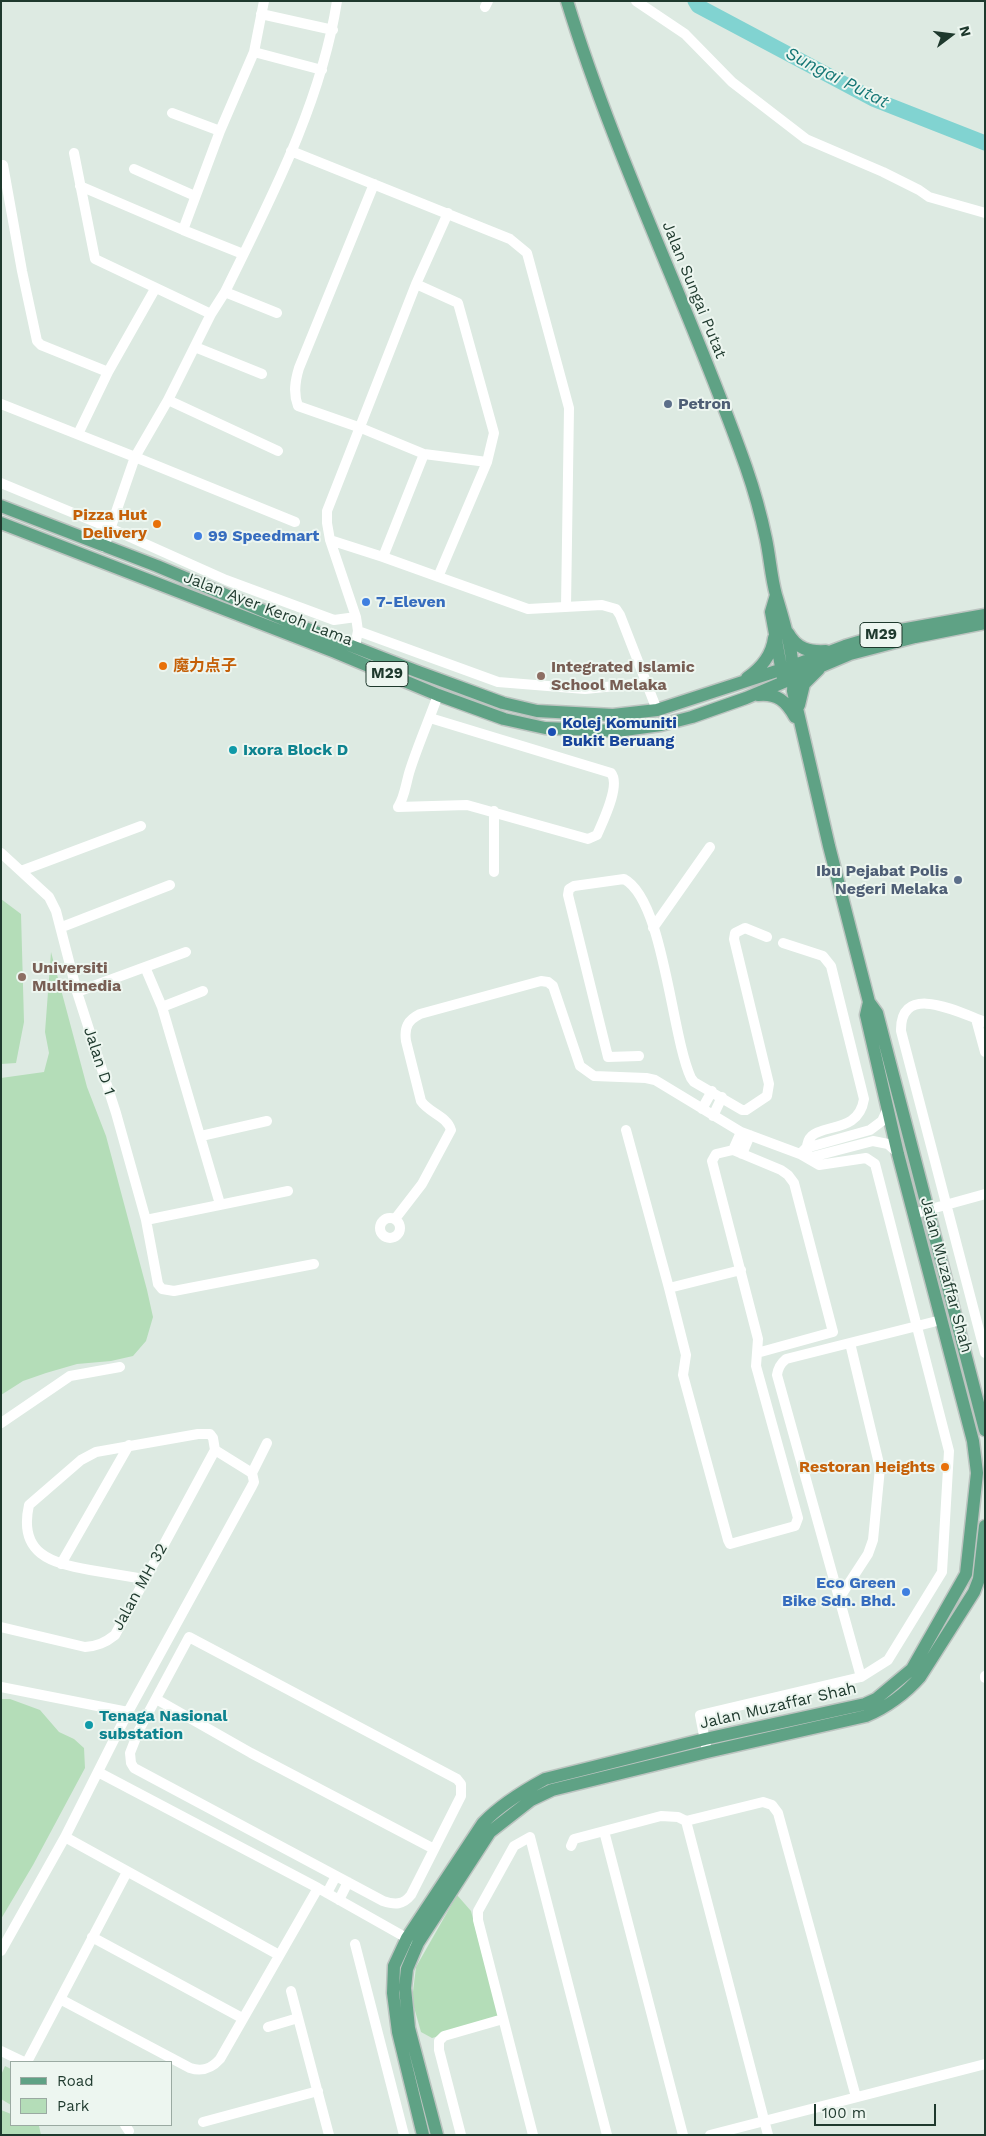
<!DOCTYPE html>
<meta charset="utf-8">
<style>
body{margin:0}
#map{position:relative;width:986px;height:2136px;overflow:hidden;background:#ddeae2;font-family:"Work Sans",sans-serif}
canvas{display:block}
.frame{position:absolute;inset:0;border:2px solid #1e392d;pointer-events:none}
.legend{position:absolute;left:10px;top:2061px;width:162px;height:65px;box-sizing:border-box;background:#edf6f0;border:1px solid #9aaaa2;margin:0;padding:6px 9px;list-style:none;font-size:15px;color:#1e392d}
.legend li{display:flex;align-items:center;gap:10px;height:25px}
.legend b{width:25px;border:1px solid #9aaaa2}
.north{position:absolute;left:926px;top:10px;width:50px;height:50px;-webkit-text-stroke:4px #edf6f0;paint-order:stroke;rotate:75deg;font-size:14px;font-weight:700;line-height:20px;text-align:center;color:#1e392d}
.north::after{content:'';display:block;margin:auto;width:18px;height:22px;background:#1e392d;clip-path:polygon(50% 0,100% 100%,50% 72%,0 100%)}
.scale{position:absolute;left:814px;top:2104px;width:122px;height:22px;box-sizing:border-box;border:2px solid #1e392d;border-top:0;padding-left:6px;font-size:15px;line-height:18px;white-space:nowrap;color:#1e392d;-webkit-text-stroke:4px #edf6f0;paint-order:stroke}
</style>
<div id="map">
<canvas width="986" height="2136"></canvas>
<div class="frame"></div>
<ul class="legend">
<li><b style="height:6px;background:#5fa285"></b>Road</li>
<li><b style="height:14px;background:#b4ddb8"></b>Park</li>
</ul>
<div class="north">N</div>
<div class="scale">100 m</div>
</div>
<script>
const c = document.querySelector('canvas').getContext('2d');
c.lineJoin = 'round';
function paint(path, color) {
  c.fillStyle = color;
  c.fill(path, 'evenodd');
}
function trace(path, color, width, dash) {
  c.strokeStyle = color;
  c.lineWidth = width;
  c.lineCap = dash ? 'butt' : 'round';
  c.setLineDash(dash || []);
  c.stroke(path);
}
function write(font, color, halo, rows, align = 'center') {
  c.font = font + ' "Work Sans","Noto Sans SC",sans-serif';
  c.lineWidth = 4;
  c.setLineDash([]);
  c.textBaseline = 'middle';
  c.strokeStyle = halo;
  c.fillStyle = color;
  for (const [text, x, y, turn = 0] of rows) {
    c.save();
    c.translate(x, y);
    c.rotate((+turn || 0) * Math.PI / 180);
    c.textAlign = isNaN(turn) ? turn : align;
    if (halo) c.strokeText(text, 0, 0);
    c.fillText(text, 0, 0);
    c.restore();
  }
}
paint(new Path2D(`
 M1,899L21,914L24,1022L16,1063L1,1064Z
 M51,952L87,1087L106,1136L147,1290L153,1317L146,1341L133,1356L111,1361L77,1364L46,1373L23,1381L1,1395V1078L44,1072L49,1053L45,1032Z
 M1,1699H10L40,1710L59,1732L74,1739L84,1748L85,1768L33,1865L1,1919Z
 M457,1895L471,1911L499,2019L432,2038L421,2032L412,2000L416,1967Z
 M5,2066L11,2069V2105L1,2099V2075Z
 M1,2110L11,2114V2125H35L39,2126L41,2135H1Z`), '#b4ddb8');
trace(new Path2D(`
 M695,1L698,6L873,99L985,143`), '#81d3d1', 15);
const major = new Path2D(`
 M567,1C616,161 691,310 746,467C754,490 761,515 766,539C770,558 771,577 776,595C785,625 796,660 793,691L829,846L869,1002L877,1013L985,1430
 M1,506L157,566L290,622L416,671L503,703L537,711L613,715L657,710L792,666L845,646L895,631L985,615
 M1,523L335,652L438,695L504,719L545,728L617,731L661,725L692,717L746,698L850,654L915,637L985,623
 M776,595L771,612L783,678
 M788,633C797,649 809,652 826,651
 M747,678C760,669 772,655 774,638
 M758,695C777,693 786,701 795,717
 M799,705L804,684L819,669
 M423,2135L398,2032L393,1993L394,1966L407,1938L483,1823C500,1805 523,1791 545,1779L705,1739L865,1704L876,1699L912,1669L966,1574L977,1473L973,1441L898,1154L866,1015L869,1002
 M437,2135L409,2028L405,1988L407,1969L418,1943L490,1832L531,1800L552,1790L707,1752L866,1716C886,1708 906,1693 920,1677L974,1592L979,1579L985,1526`);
trace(major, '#bcc4c0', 15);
trace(new Path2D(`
 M636,1L685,34L732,82L806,139L883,172L919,190L929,197L985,213
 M485,7L488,1
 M261,14L333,30
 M254,52L322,70
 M172,113L220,131
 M291,151L510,239L527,253L569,408L566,607
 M74,153L95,259L211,314
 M3,165L22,271L37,341L41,345L108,372
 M134,169L195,196
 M374,184L299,368C295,381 293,393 298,406L361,428L424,454L487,462
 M80,186L183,230L243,254
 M183,230L220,131L254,52L264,1
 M416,284L458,303L494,433L487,462L438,577
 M225,292L277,313
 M195,347L262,374
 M168,400L278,451
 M1,404L135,457L295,522
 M78,434L108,372L155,289
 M1,483L112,529L226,580L334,620L356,617
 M330,540L383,557L528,609L602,605L616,609L620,615L657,710
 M104,547L135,457L168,400L211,314L225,292C270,200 321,104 337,1
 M383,557L424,454
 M358,631L498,682L585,689L646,683
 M355,646L358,631L356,617L330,540L327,523V511L416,284L448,213
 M398,807L467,805L588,839L597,835C603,821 621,785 611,773L430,718
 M398,807C405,797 406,782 410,770C418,745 429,720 438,695
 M494,811V872
 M1,853L49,897L56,911L77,992L116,1113L146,1220L158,1284L162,1289L174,1291L314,1264
 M21,871L141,826
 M62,927L170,885
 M653,928L710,847
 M783,943L823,956L831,966L864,1099C857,1144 798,1113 808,1158
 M145,967L162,1007L220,1204
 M77,992L186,952
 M162,1007L203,991
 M976,1019L985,1052
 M985,1022C960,1013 900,981 901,1031L985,1353
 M639,1056L608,1057L568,895L569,889L574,886L624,879C664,900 671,1035 691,1078L694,1082L742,1110H746L767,1096L769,1084L734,939L735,933L745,928L767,937
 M702,1109L712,1091
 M713,1116L722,1097
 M626,1130L669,1288L741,1270
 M201,1136L267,1121
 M733,1150L741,1132
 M802,1152L806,1148L870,1130L882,1121L888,1108
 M742,1154L750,1135
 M808,1158L873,1141L888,1144L898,1153
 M913,1214L985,1194
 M380 1228a10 10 0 1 1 20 0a10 10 0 1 1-20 0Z
 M395,1219L422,1184L451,1130C447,1116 429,1113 421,1101L406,1041C404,1027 408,1020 420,1014L541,981L548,982L553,986L580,1066L594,1076L646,1078L655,1080L741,1132L800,1154L819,1165L866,1158L875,1164L949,1451L942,1572L888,1660L861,1677L700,1715L706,1746
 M146,1220L288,1191
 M669,1288L686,1355L683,1375L728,1540L730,1544L795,1526L798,1518L756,1366L758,1339L712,1161L716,1154L733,1150L781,1170L788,1175L794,1183L833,1332L757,1353
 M1,1423L70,1376L120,1367
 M215,1450L252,1473
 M61,1564L129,1445
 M840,1597L868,1554L873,1540L880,1468L850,1343
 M1,1627L85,1647C97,1646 105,1643 115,1635L215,1450L213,1438L210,1434H198L96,1452L81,1460L29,1505C18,1554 51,1563 90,1570C108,1573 126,1576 144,1579
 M189,1637L457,1779L461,1784V1796L411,1895C403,1905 395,1905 383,1901L134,1768L131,1763L130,1753L139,1730Z
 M985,1676V1678
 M861,1677L777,1375C778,1368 780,1364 786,1359L941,1320
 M1,1687L128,1712
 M156,1699L251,1753L434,1849
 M98,1772L318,1888L412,1941
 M686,1821L768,2135
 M604,1831L683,2135
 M65,1837L279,1955
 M571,1846L574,1839L661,1816L678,1817L686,1821L763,1802L772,1805L778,1813L856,2097
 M327,1893L336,1876
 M339,1900L348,1882
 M92,1937L242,2018
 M355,1944L404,2135
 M1,1951L65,1837L128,1712L252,1486L254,1482L252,1473L267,1443
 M291,1991L329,2135
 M60,1999L190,2068C202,2072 211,2069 220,2059L318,1888
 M268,2027L298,2018
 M1,2051L24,2062
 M27,2062L127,1872
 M203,2122L318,2091
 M125,2125L129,2131
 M461,2135L439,2050V2041L444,2036L503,2019
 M533,2135L478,1920V1911L514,1846L530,1837L607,2135
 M710,2135L985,2064`), '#fff', 10);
trace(major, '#5fa285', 12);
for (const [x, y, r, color] of [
 [668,404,5,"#5c6f8a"],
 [157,524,5,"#e8710a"],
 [198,536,5,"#3f7fe0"],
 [366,602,5,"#3f7fe0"],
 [163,666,5,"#e8710a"],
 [541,676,5,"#8d6e63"],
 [552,732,5,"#1a4fb4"],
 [233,750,5,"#0f9aa8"],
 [958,880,5,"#5c6f8a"],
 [22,977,5,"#8d6e63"],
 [945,1467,5,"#e8710a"],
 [906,1592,5,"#3f7fe0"],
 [89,1725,5,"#0f9aa8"]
]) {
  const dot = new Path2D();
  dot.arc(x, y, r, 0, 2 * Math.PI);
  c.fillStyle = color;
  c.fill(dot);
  trace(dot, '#edf6f0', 2);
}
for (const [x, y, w] of [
 [881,635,42],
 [387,674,42]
]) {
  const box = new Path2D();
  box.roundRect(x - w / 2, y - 12.5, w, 25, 4);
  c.fillStyle = '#edf6f0';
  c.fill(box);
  trace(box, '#1e392d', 1);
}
write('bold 15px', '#1e392d', null, [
 ["M29",881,635],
 ["M29",387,674]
]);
write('16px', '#1e392d', '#edf6f0', [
 ["Jalan Sungai Putat",694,290,68],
 ["Jalan Ayer Keroh Lama",268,609,21],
 ["Jalan D 1",99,1061,72],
 ["Jalan Muzaffar Shah",946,1275,75],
 ["Jalan MH 32",140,1587,-61],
 ["Jalan Muzaffar Shah",778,1706,-13]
]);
write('bold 16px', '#4e5e75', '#edf6f0', [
 ["Petron",678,404],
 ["Ibu Pejabat Polis",948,871,"right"],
 ["Negeri Melaka",948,889,"right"]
], 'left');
write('bold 16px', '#c56008', '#edf6f0', [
 ["Pizza Hut",147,515],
 ["Delivery",147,533],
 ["魔力点子",173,666,"left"],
 ["Restoran Heights",935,1467]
], 'right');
write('bold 16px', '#366cbe', '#edf6f0', [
 ["99 Speedmart",208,536],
 ["7-Eleven",376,602],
 ["Eco Green",896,1583,"right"],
 ["Bike Sdn. Bhd.",896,1601,"right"]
], 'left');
write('bold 16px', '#785e54', '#edf6f0', [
 ["Integrated Islamic",551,667],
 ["School Melaka",551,685],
 ["Universiti",32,968],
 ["Multimedia",32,986]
], 'left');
write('bold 16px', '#164399', '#edf6f0', [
 ["Kolej Komuniti",562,723],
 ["Bukit Beruang",562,741]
], 'left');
write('bold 16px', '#0d838f', '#edf6f0', [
 ["Ixora Block D",243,750],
 ["Tenaga Nasional",99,1716],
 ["substation",99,1734]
], 'left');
write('italic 18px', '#167776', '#edf6f0', [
 ["Sungai Putat",837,78,27]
]);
</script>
